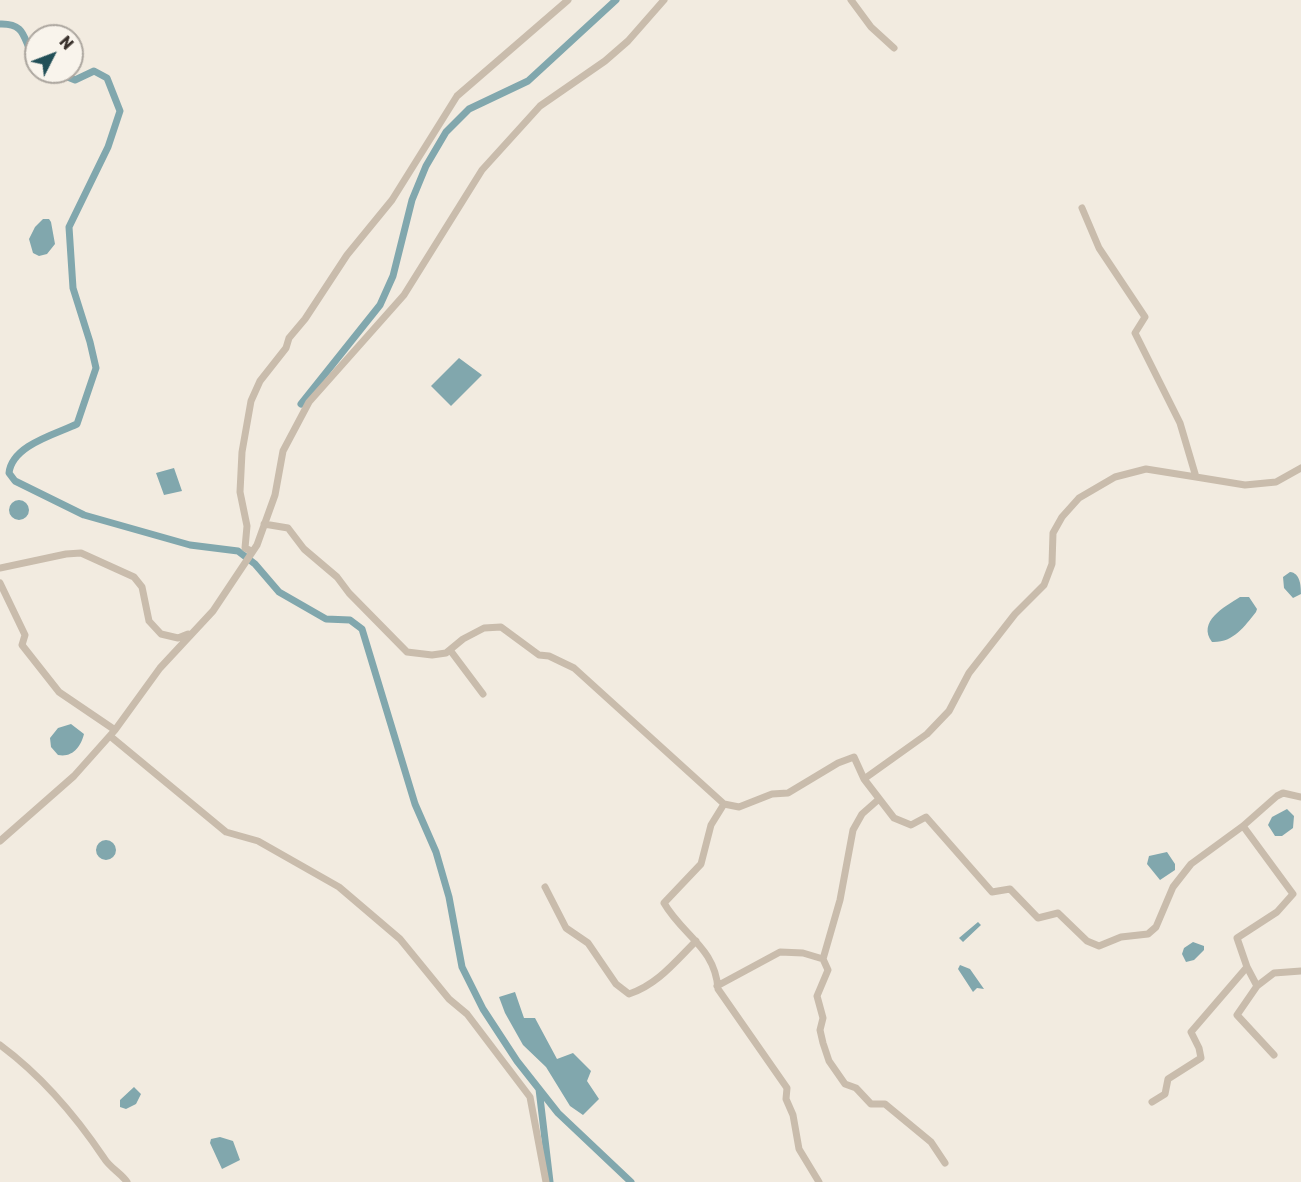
<!DOCTYPE html>
<style>
body{margin:0}
#map{position:relative;width:1301px;height:1182px;overflow:hidden;background:#f2ebe0;font-family:Rubik,sans-serif}
canvas{display:block}
.north{position:absolute;left:24px;top:24px;width:60px;height:60px;box-sizing:border-box;background:#f9f4ec;border:2px solid #aca69f;border-radius:50%;rotate:48deg;font-size:16px;font-weight:700;line-height:24px;text-align:center;color:#38302b}
.north::after{content:'';display:block;margin:auto;width:21px;height:27px;background:#224f57;clip-path:polygon(50% 0,100% 100%,50% 72%,0 100%)}
</style>
<div id="map">
<canvas width="1301" height="1182"></canvas>
<div class="north">N</div>
</div>
<script>
const c = document.querySelector('canvas').getContext('2d');
c.lineJoin = 'round';
function paint(path, color) {
  c.fillStyle = color;
  c.fill(path, 'evenodd');
}
function trace(path, color, width, dash) {
  c.strokeStyle = color;
  c.lineWidth = width;
  c.lineCap = dash ? 'butt' : 'round';
  c.setLineDash(dash || []);
  c.stroke(path);
}
paint(new Path2D(`
 M43,219H49L51,222L55,244L47,254L39,256L33,253L29,239L35,227Z
 M459,358L482,375L451,406L431,386Z
 M174,468L182,491L164,495L156,473Z
 M9 510a10 10 0 1 1 20 0a10 10 0 1 1-20 0Z
 M1290,572C1300,573 1301,585 1301,594L1293,598L1284,588L1283,577Z
 M1240,597H1249L1257,609L1256,612C1244,627 1233,643 1212,642C1197,622 1224,607 1240,597Z
 M71,724L84,734C81,746 73,758 58,755L51,747L50,738L58,728Z
 M1287,809L1294,816L1293,828L1282,836H1275L1268,825L1272,817Z
 M96 850a10 10 0 1 1 20 0a10 10 0 1 1-20 0Z
 M1167,852L1175,864V870L1160,880L1147,864L1149,856Z
 M978,922L981,925L963,942L959,938Z
 M1193,942L1204,946V950L1194,960L1186,962L1182,954L1184,948Z
 M960,965L970,969L984,989L977,988L973,992L958,969Z
 M515,992L524,1018H535L557,1059L573,1053L591,1071L587,1081L599,1099L583,1115L570,1106L546,1067L523,1045L505,1013L499,997Z
 M134,1087L141,1094L136,1104L126,1109L120,1107V1100Z
 M220,1137L233,1141L240,1160L222,1169L210,1143L211,1139Z`), '#81a7ad');
trace(new Path2D(`
 M0,24C29,23 22,43 36,60
 M55,72L75,80L94,71L107,78L120,111L108,147L69,227L73,288L90,342L96,368L77,424C56,434 12,445 9,473L15,481L84,515L190,545L238,551L255,564L279,592L326,619L350,620L362,629L415,804L436,852L449,897L462,967L483,1009L517,1061L558,1113L631,1182
 M301,404L380,305L393,276L412,200L426,166L446,132L469,109L528,81L616,0
 M539,1089L550,1182`), '#81a7ad', 7);
trace(new Path2D(`
 M851,0L871,27L894,48
 M1082,208L1099,248L1145,317L1135,333L1180,423L1196,477L1245,485L1276,482L1301,468
 M264,524L288,528L304,549L337,577L349,593L407,652L432,655L446,653L463,639L484,628L501,627L539,655L549,656L574,668L724,804L711,825L701,864L664,903C683,936 715,947 718,989L787,1088L786,1099L793,1115L799,1149L819,1182
 M251,551L245,548L247,526L240,492L242,452L251,401L260,381L286,348L289,338L305,319L347,255L392,200L457,96L568,0
 M0,568L66,554L81,553L134,577L142,587L149,621L161,634L178,638L188,634
 M0,583L25,635L22,645L59,692L115,730
 M450,650L483,694
 M110,736L226,832L258,841L339,887L400,939L449,999L467,1014L530,1097L546,1182
 M864,779L927,734L949,711L969,673L1015,614L1044,585L1052,564L1053,533L1062,517L1079,498L1115,477L1146,469L1196,477
 M879,799L862,814L853,830L840,900L823,959L828,970L817,996L823,1018L820,1030L823,1043L829,1061L845,1084L856,1088L871,1104H885L931,1142L945,1163
 M724,804L739,807L772,794L788,793L838,763L854,757L864,779L894,818L911,825L926,817L992,892L1010,889L1038,918L1058,913L1087,941L1099,946L1121,937L1148,934L1156,927L1173,887L1191,864L1243,826L1277,796L1283,793L1301,797
 M0,841L74,776L115,730L160,668L213,611L257,545L275,495L283,451L309,402L404,295L482,170L540,106L605,61L628,41L664,0
 M545,887L566,928L588,943L616,984L629,994C657,985 675,962 696,941
 M1247,967L1257,986L1274,973L1301,971
 M717,986L780,952L803,953L823,959
 M1257,986L1237,1015L1274,1055
 M0,1045C42,1076 75,1115 104,1158C110,1168 121,1173 127,1182
 M1152,1102L1165,1094L1168,1079L1201,1058L1199,1048L1191,1032L1247,967L1237,938L1277,912L1293,894L1243,826`), '#c9bcac', 7);
</script>
